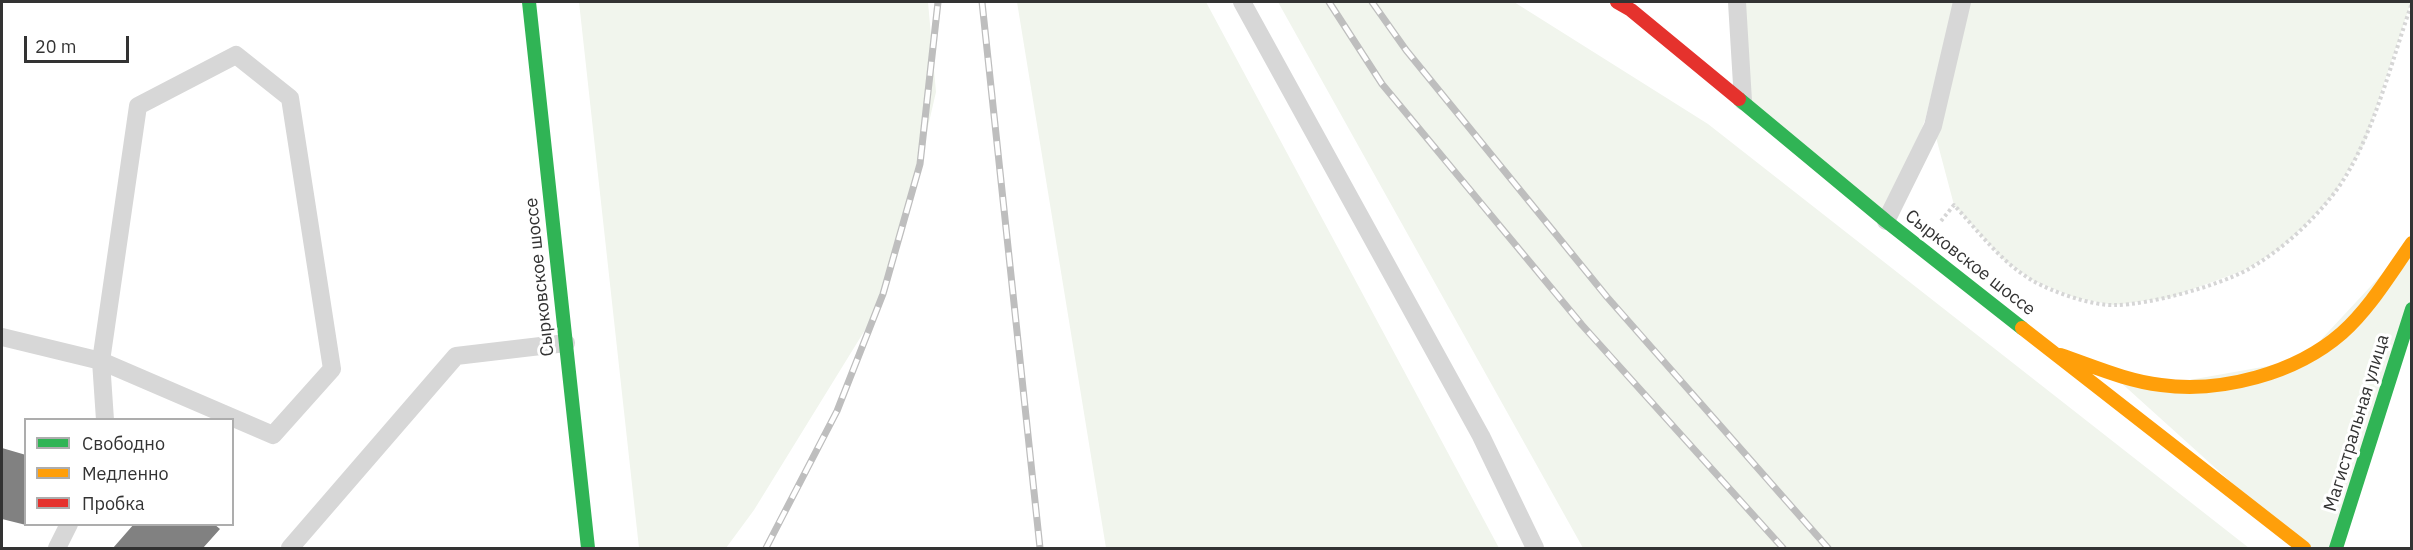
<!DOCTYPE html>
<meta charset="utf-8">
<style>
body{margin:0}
#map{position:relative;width:2413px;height:550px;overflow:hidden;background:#fff;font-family:"IBM Plex Sans",sans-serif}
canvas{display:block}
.frame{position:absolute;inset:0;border:3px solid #333;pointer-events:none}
.legend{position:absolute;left:24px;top:418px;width:210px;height:108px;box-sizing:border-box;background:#fff;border:2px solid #adadad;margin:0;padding:8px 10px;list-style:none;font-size:18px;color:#333}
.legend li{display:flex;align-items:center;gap:12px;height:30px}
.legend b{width:30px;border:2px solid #adadad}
.scale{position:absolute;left:24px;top:36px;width:105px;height:27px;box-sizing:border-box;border:3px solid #333;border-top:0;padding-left:8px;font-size:18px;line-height:21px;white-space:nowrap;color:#333;-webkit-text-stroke:4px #fff;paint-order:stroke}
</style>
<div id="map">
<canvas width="2413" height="550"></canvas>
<div class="frame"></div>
<ul class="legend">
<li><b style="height:8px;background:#30b455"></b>Свободно</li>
<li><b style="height:8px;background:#ff9f0a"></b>Медленно</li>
<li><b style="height:8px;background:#e5322d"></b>Пробка</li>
</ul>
<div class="scale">20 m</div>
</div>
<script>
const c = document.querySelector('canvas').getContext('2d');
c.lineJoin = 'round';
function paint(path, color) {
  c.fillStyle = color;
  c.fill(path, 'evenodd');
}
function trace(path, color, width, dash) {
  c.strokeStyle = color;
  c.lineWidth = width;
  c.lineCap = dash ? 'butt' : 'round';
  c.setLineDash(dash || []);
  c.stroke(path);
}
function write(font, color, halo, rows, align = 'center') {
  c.font = font + ' "IBM Plex Sans",sans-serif';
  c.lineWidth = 6;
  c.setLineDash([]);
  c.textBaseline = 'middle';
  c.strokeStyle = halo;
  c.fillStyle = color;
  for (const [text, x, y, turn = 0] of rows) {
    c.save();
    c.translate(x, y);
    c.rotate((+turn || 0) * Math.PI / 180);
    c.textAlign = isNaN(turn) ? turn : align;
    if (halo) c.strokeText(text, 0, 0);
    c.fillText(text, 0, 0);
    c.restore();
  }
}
paint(new Path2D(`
 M579,2H928L936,92L907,217L873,317L754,510L726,548H639Z
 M1017,2H1206L1499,548H1106Z
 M1278,2H1514L1708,124L2249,548H1583Z
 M1737,2H1955L1925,120L1886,221L1743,101Z
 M1962,2H2411L2364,144L2333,195L2303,227L2280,248L2245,270L2171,297L2114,305L2076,298L2034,281L2004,260L1954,205L1933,126Z
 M2411,243V309L2336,548H2304L2108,371L2161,385L2302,360Z`), '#f1f5ed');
paint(new Path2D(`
 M2,448L26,455V525L2,519Z
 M134,524H214L220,529L203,548H113Z`), '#818181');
trace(new Path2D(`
 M1941,221L1954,205C1979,232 2001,262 2033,281C2053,292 2092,306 2115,305C2149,305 2217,286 2247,270C2279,252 2309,225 2332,196C2371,147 2391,62 2412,3`), '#d6d6d6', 4, [3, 3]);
trace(new Path2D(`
 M1242,2L1481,436L1535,548
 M1737,2L1743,101
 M1886,221L1933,126L1962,2
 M2,337L101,361L273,435L332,369L290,98L236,55L138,106L101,361L105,420
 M57,548L69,524
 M290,548L456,356L566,343`), '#d7d7d7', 18);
trace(new Path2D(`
 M529,2L588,548
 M1739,99L1886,221L2022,328
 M2336,548L2412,309`), '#30b455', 14);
trace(new Path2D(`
 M2022,328L2304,548
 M2060,355C2093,366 2126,381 2161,385C2221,393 2295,374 2342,333C2370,308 2390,274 2412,243`), '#ff9f0a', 14);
trace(new Path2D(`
 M1617,2L1631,10L1739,99`), '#e5322d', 14);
const rail = new Path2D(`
 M982,2L1040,548
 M1329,2L1382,84L1582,325L1783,548
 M1372,2L1406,50L1607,297L1828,548
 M766,548L837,411L883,294L920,164L938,2`);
trace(rail, '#bebebe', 7);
trace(rail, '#fff', 4.5, [14]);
write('18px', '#333', '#fff', [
 ["Сырковское шоссе",1970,263,38],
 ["Сырковское шоссе",540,277,-96],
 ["Магистральная улица",2357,423,-73]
]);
</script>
